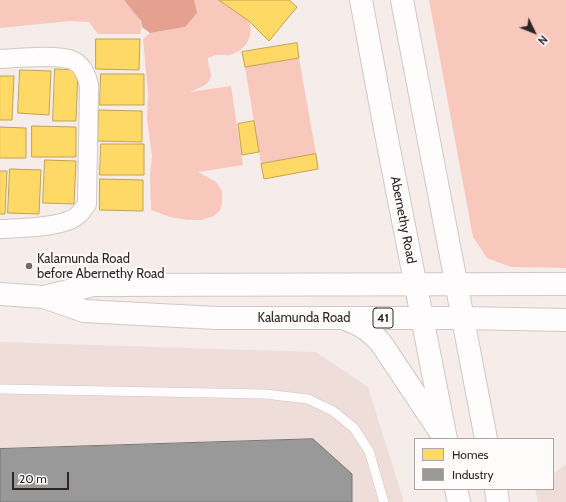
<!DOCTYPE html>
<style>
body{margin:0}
#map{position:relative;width:566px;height:502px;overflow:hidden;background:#f6edeb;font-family:Cabin,sans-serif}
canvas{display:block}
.legend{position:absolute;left:414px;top:438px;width:140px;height:52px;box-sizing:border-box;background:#fefbfa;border:1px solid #aaa6a5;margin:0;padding:5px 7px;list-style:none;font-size:12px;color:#2c2625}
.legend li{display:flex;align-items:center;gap:8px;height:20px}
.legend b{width:20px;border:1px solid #aaa6a5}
.north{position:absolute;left:514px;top:12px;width:40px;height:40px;-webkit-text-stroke:3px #fefbfa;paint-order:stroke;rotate:133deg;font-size:11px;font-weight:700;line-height:16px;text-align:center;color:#2c2625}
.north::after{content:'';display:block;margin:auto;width:14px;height:18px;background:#2c2625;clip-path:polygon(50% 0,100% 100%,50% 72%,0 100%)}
.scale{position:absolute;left:12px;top:472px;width:57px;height:18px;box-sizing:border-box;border:2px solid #2c2625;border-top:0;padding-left:5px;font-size:12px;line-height:14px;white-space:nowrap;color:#2c2625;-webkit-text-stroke:3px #fefbfa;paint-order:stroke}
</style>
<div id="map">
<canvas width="566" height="502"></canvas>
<ul class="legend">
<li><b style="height:11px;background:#ffd966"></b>Homes</li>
<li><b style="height:11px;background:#999"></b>Industry</li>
</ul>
<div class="north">N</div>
<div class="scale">20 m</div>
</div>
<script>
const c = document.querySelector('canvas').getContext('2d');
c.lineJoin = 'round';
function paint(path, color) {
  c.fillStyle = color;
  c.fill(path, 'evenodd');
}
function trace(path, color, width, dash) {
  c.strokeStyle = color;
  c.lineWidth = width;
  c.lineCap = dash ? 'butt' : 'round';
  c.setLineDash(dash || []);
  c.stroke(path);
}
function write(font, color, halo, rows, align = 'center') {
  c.font = font + ' Cabin,sans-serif';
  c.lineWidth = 4;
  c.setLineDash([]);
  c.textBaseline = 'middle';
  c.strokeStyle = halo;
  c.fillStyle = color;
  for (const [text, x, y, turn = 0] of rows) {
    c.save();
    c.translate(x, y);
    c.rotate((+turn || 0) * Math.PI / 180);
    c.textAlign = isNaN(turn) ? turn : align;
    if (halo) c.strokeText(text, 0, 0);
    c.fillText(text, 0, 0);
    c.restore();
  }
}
paint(new Path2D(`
 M0,342L316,352L368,387L404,502H0Z
 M566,464V502H538L535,489H553V474Z`), '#efddd9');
paint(new Path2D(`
 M0,0H124C133,11 145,19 140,34H98L89,22L70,21L0,28Z
 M191,0H219L249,21C254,37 246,50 230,55C226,56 221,54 217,55C214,55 211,57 208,58C208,64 210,69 211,75C211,85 197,89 189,92L231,86L243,165L198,172L216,182L222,191V204L220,210L214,216L201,220H188L170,217L151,210L150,175L152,156L147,119L148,94L143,39L150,33L185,27Z
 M429,0H566V268L511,267L487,258L473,237Z
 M299,58L316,154L261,164L245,67Z`), '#f8c8bc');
paint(new Path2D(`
 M124,0H194L197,13L185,27L150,33L142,27L141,21Z`), '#e4a190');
const homes = new Path2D(`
 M219,0H289L297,7L269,41L249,21Z
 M96,39H140L139,70L96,69Z
 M297,43L299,58L245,67L242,52Z
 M55,69L78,70L76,121H53Z
 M20,70L51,71L49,115L18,113Z
 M101,74H144V105H100Z
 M0,76H14L12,120H0Z
 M99,110L142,111V142L98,141Z
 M254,121L259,152L242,155L238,124Z
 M32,126L76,127V157H32Z
 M0,127L26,128V158H0Z
 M101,144H144V175H100Z
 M316,154L318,169L264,179L261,164Z
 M45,160L76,161L74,204L43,203Z
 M10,169L41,170L39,214L8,213Z
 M0,171H7L5,214H0Z
 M100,179L143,180V211L100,210Z`);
paint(homes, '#ffd966');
trace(homes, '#c0a352', 1);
const industry = new Path2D(`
 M313,439L352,474V502H0V449Z`);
paint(industry, '#999');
trace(industry, '#787676', 1);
const lane = new Path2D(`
 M0,389L265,394L308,399L333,411L354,428L369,451L384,502`);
const street = new Path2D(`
 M0,59C17,58 57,54 72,60C82,64 87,76 89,85L87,204C84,207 82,212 79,214C67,228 19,228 0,229`);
const secondary = new Path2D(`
 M361,0L386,134L446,439
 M402,0L486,439
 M456,489L459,502
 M496,489L498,502`);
const primary = new Path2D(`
 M0,294L44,297L84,311L216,318H463L566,320
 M44,297L93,285L566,284
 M345,319C362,325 370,331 381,343L445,439`);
trace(lane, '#cfc8c6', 10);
trace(street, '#cfc8c6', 20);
trace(secondary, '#cfc8c6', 24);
trace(primary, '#cfc8c6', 24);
trace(lane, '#fefcfc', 9);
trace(street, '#fefcfc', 18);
trace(secondary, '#fefcfc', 22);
trace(primary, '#fefcfc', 22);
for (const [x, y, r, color] of [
 [29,266,4,"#736c6a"]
]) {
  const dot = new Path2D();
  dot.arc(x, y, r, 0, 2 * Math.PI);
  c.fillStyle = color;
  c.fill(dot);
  trace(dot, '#fefbfa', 1.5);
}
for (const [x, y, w] of [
 [383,318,20]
]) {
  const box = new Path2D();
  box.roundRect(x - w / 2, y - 10, w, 20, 3);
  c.fillStyle = '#fefbfa';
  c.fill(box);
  trace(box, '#2c2625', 1);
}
write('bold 12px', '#2c2625', null, [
 ["41",383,318]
]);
write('13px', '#2c2625', '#fefbfa', [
 ["Abernethy Road",403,220,79],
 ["Kalamunda Road",304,318]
]);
write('13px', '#2c2625', '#fefbfa', [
 ["Kalamunda Road",37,259],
 ["before Abernethy Road",37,274]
], 'left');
</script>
